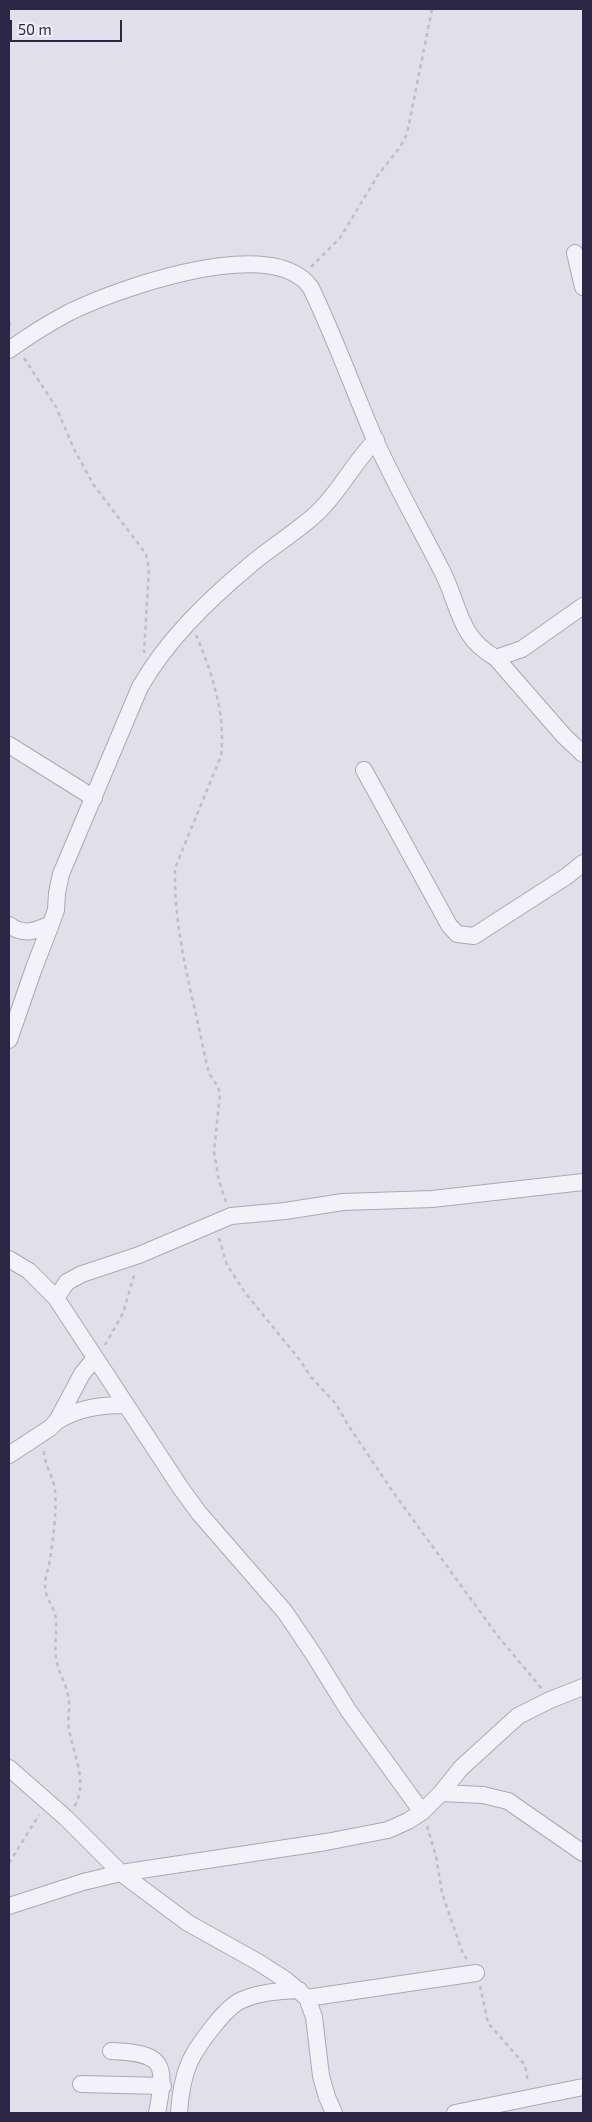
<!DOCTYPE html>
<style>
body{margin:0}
#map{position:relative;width:592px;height:2122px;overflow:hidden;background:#e0dfea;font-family:"Exo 2",sans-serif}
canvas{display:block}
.frame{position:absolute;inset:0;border:10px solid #2a2643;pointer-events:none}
.scale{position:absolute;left:10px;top:20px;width:112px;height:22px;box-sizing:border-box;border:2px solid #2a2643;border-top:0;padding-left:6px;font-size:15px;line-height:18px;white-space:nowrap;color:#2a2643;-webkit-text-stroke:4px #efeff7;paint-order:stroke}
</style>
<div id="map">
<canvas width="592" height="2122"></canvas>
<div class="frame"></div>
<div class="scale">50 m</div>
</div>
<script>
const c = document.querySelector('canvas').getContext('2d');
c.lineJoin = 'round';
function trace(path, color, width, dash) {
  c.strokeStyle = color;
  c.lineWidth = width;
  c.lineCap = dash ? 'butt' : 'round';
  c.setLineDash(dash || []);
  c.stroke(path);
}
const minor = new Path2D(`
 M575,253L583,287
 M9,350C27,337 49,323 70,312C119,288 252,242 300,277C304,279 308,284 311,288C335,338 354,391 376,442C396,486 420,528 442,571C460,606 458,637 496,658L522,649L583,606
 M496,658L564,736L583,754
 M9,745L94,798
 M364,770L449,925L457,934L474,936L567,876L583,863
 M9,925C24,936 36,931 51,924
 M9,1040L34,968L51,924L56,910L57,893L61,874L140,687C167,640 207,601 249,566C270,548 295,533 316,514C339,493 353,463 376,440
 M9,1259L29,1271L56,1298
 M57,1421C79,1408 100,1405 125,1405
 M9,1455L50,1428L57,1421L82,1374L95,1358
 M9,1768L66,1818L121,1873L188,1923L258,1962L286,1980L307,1998L314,2017L321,2076L327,2097L334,2113
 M441,1793L483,1795L508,1801L583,1853
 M422,1812L348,1710L314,1655L285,1612L199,1513L180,1487L56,1298L67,1282L82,1274L139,1255L231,1216L285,1211L343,1202L432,1199L583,1182
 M9,1906L83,1882L121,1873L326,1842L388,1830L408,1821L422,1812L441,1793L461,1768L518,1716L550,1700L583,1687
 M307,1998L476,1973
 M111,2051C164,2053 167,2063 157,2113
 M81,2084L163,2086
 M179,2113C180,2096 183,2077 190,2061C198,2045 226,2006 242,2000C260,1992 279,1991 299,1990
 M455,2113L583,2087`);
trace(minor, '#a9a8b8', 18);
trace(new Path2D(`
 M311,267L340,238L378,175L400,147L407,134L432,9
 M9,322L12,330
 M24,358L56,407L74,449L93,484L146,554L149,569L144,653
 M196,635C212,672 226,715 221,756L175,868C174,914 183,958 193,1002C199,1026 203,1050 209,1073L218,1087L220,1094L214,1152L219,1181L226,1202
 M219,1238L227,1265L246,1294L299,1359L311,1377L336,1404L348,1425L393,1492L497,1635L542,1689
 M105,1345L123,1313L135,1272
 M44,1451C44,1465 54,1477 55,1491C57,1509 53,1541 50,1559C49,1568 45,1576 45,1585C44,1598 56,1608 56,1621C57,1636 53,1651 58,1667C61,1676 66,1685 68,1695C71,1706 67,1718 69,1729C73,1754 89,1783 74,1807
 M427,1826L436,1856L442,1893L463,1954L467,1959
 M9,1863L39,1815
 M480,1986L488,2023L525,2065L528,2083`), '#bfbdc9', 2.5, [4, 4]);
trace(minor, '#f3f2f8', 16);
</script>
